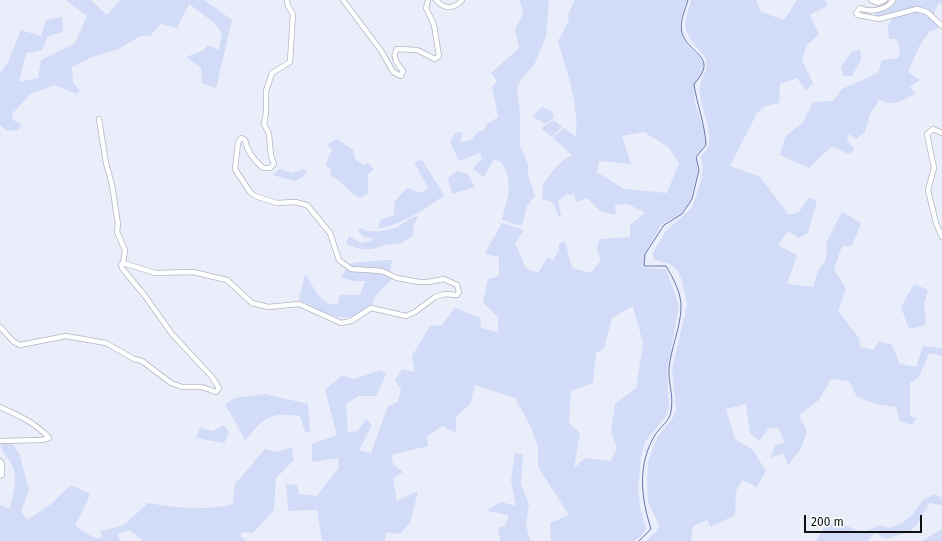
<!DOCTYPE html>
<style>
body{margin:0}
#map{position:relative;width:942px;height:541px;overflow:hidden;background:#eaeefa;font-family:"Fira Sans",sans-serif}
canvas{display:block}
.scale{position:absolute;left:804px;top:515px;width:118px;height:18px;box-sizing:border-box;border:2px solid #0f1014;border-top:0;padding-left:5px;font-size:12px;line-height:14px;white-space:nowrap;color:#0f1014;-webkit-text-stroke:3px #fbfcfe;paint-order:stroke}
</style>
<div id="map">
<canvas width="942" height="541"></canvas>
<div class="scale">200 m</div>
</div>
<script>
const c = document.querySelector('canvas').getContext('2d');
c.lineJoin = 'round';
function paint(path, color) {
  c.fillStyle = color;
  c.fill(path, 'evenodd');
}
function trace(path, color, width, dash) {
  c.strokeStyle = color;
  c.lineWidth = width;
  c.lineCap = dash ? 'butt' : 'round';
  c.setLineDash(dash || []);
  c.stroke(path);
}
paint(new Path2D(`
 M66,0H91L107,15L120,0H204L232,20L216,88L202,83L201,68L186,57L202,51L208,45L219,50L222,33L213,22L189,4L177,28L161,24L150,36H140L119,49L92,57L72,67L73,82L80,91L76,94L55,85L30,94L12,114L13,120L22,124L18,130L7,131L0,125V73L8,62L21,30L41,36L46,20L62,17L63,32L48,36L42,50L26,53L19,82L38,78L41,60L75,43L87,16Z
 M520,0H549L546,37L534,65L522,78L517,87L520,115V146L528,164V175L535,196L527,206L522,226L502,220C507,198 515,183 501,162L494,159L484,177L473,169L482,158L480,153L459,161L450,142L455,133L462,132L461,142L472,140L477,132L484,130L487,124L498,117L492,87L497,81L491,73L519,48L515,29L523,15Z
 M575,0H687C684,10 678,22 681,33C686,55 719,55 694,85L695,104L704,130L705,145L695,157L698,170L691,199L681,214L662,224L644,254L643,268L666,269L679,306L667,370L669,406L667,415L645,442L641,457L638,489L640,507L646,528L642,536L633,541H551L550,523L569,515L538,467V447L531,427L515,398L475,385L470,404L456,417V433L443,426L427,436L428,446L391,455L393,464L403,472L393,478L397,501L418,491L410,523L400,534L386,532L385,541H322L317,510L288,511L286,484L297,485L299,494L317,496L339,467L338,458L312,462V444L337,435L325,390L342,375L354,379L381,370L386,374L376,396H359L346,404L348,432L357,431L366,419L372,425L359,450L371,453L388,406L398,402L401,389L395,381L402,369L415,372L412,356L430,326L442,325L455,308L480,318L481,328L498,332V317L483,303L488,279L499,276V257L485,254C490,242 496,234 502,223L524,230L515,243L526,268L538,273L548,257L553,260L559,250V244L565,241L572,268L591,273L601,260L597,249L599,239L630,237V225L645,213L628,204L615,205L616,215L600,211L587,198L576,202L574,194L571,195L567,194L558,201L561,216L560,218L552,202L542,199L543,184C551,173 560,161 572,155L553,138L564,128L576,137C579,103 567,73 558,41L569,21L568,15ZM644,132L668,147L679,163L667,193L624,189L597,172L599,161L631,164L622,136ZM633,306L643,343L636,388L615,404L611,432L617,448L611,461L585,458L574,468L580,433L569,423L571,391L593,383L596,353L604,348L612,318Z
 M691,0H756L761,12L784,20L797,0H826L827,6L810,15L819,34L806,46L802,60L813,83L806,91L797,78L780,84L779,103L765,106L757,113L730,166L760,177L789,215L799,212L809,197L817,201L808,233L799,238L788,231L778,245L797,255L787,284L813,287L818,271L826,259L827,241L842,212L861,223L852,246H842L834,269L846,289L838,311L859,338L860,347L873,350L879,341L892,345L900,364L916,367L923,346L942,348V356L929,353L919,377L910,383V416L917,418L912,425L900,421L896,407L876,404L857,397L849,381L831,379L819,400L799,415L807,431L801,449L788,465L783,453L770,458L775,446L785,442L778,428H769L759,441L750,433L746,404L726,409L735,439L752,449L766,471L757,487L742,480L736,491L735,515L711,527L707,520L693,526L691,541H646L657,531L659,525L648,502L647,480L648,462L657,438L672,419L676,410L672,369L687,305L682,280L677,270L670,264L655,260L652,254L665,232L692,208L701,181L703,167L701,157C703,154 707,150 708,147C714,130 698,106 700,86C701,77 709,70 706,60C705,55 700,52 697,48C680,25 685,25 691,0Z
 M896,0H942V3L938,4L933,16L924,9L914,7L876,18V12L894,4Z
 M918,10L926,14L939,26L935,30L930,31L920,45L908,72L920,80L910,87L915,94C901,101 895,107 879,100L870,114L865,132L856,139L848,134L847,139L855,150L848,154L832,146L809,168L780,155L785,137L803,122L813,102L833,101L842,89L878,73L882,60L898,58L900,52L897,39H889L888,25L895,16Z
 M860,50L861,60L852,76H843L841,67L852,51Z
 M542,107L552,112L554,118L545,124L543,122L532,117Z
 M554,120L562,127L552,137L541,128Z
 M337,139L353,150L355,159L363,165L368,163L374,169L368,174V193L360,198C346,191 345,183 330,175L331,169L325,165L332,150L327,145Z
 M422,160L444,195C427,209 399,225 378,229L380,220L394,215L395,201L407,188L421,193L428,188L414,162Z
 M280,169L292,173L303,169L307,170L303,177L295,181L272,175Z
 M457,171L468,174L475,187L452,194L448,178Z
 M418,216L413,227V236L402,243L385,245L372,249H360L346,244L349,236L360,243L371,241L372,238L364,237L358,231L360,228C370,233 384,232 395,228C404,224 408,217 418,216Z
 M382,260H392L390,271L357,269L347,265C357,260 371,263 382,260Z
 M347,268L379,272L393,278C387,284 381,289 376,296C374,299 373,304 370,307C345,329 323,311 299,300L305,274C314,286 320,307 338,304L340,295H360L365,281H352L341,277Z
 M914,284L928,290L924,304L926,325L909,329L901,307Z
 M265,394L308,404L310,432H305L300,416C267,412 266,417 245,440L225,404L235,398Z
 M224,425L229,433L224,443L196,438L200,428L213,431Z
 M0,442H12L20,456L29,491L21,511L27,520L51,504L71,485L90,494C86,506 80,514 75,526L94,538H101L102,534L99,532L124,525L148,503C176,508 205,511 233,504L235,484L265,449L277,452L292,447L294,460L276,478L274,510L253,533L243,532L240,536L246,541H143L130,530L117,534L121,541H0V505L10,509C13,495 18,481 13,467C10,458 0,452 0,442Z
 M515,453L523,454L521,484L529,504L526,524L530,541H500L498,528L505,526L509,515L486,511L501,502L516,506L511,480Z
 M935,494L942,498V505L929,503C914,531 917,530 886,539L875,533L868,541H816L825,526L838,522L863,533L879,525L890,528L902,523L912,515L923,500Z
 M942,529V541H922L940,530Z`), '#d2dbf8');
trace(new Path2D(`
 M639,541L651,529C641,497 637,465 655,435C660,427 670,421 671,411C674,396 668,382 669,368C671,348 680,329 681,309C682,294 673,278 666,266H644L645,254L664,225L682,214L692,199L699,170L696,157L706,145C705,124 697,105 694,84C720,56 688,54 682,33C679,23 685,10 688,0`), '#6676ad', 1);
const minor = new Path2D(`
 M343,0L382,52L393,72L401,76L403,71C398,65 391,57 397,49L417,50L435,59L439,56L434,25L426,8L428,0
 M436,0C445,10 454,9 462,0
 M871,0L878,3L885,0
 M893,0C887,10 870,13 860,8L856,13L858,15L879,19L917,9L927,12L942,26
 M99,119L106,163L112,185L118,224L117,232L125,250L123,263
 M942,133L933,129L927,134L934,168L928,190L936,223L942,237
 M0,327L14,342L20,345L66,336L106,343L134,359L142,361L171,383L182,387H202L216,392L219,388L212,377L172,334L145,296L122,268L121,264L123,263L155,273L193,272L227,280L252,303L268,307L299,304L341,323L351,321L371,308L406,316L415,312L435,297L445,294L457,295L459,292L457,285L444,279L428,282H419L397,278L382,271L351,269L339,260L330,233L307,205L295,202L277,203L255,196L250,192L235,169L238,143L241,138L245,140C247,152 254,160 263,168H270L274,164L271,156L269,134L264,124L266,113V91L272,73L290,62L293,14L288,6L287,0
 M0,407C18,415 36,423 49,438L42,440L0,441
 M0,461L2,464V475L0,476`);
trace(minor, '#b3b7c2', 6);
trace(minor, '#fff', 4.5);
</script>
